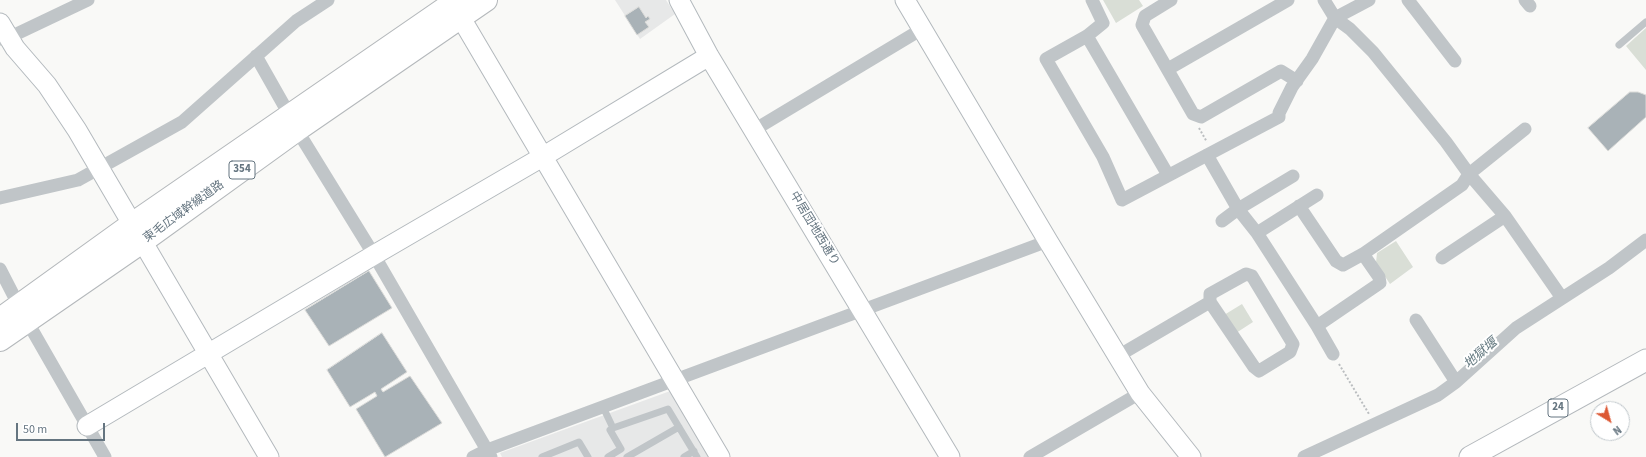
<!DOCTYPE html>
<meta charset="utf-8">
<style>
body{margin:0}
#map{position:relative;width:1646px;height:457px;overflow:hidden;background:#f9f9f7;font-family:"Source Sans 3",sans-serif}
canvas{display:block}
.north{position:absolute;left:1590px;top:401px;width:40px;height:40px;box-sizing:border-box;background:#fff;border:1px solid #c1c8cc;border-radius:50%;rotate:143deg;font-size:11px;font-weight:700;line-height:16px;text-align:center;color:#657580}
.north::after{content:'';display:block;margin:auto;width:14px;height:18px;background:#dc5834;clip-path:polygon(50% 0,100% 100%,50% 72%,0 100%)}
.scale{position:absolute;left:16px;top:423px;width:89px;height:18px;box-sizing:border-box;border:2px solid #657580;border-top:0;padding-left:5px;font-size:12px;line-height:14px;white-space:nowrap;color:#657580;-webkit-text-stroke:3px #fff;paint-order:stroke}
</style>
<div id="map">
<canvas width="1646" height="457"></canvas>
<div class="north">N</div>
<div class="scale">50 m</div>
</div>
<script>
const c = document.querySelector('canvas').getContext('2d');
c.lineJoin = 'round';
function paint(path, color) {
  c.fillStyle = color;
  c.fill(path, 'evenodd');
}
function trace(path, color, width, dash) {
  c.strokeStyle = color;
  c.lineWidth = width;
  c.lineCap = dash ? 'butt' : 'round';
  c.setLineDash(dash || []);
  c.stroke(path);
}
function write(font, color, halo, rows, align = 'center') {
  c.font = font + ' "Source Sans 3","Noto Sans JP",sans-serif';
  c.lineWidth = 4;
  c.setLineDash([]);
  c.textBaseline = 'middle';
  c.strokeStyle = halo;
  c.fillStyle = color;
  for (const [text, x, y, turn = 0] of rows) {
    c.save();
    c.translate(x, y);
    c.rotate((+turn || 0) * Math.PI / 180);
    c.textAlign = isNaN(turn) ? turn : align;
    if (halo) c.strokeText(text, 0, 0);
    c.fillText(text, 0, 0);
    c.restore();
  }
}
paint(new Path2D(`
 M615,0H666L675,14L640,39Z
 M673,390L713,457H502L500,453Z`), '#e7e8e8');
paint(new Path2D(`
 M1103,0H1139L1143,6L1116,23Z
 M1646,28V70L1626,46Z
 M1396,241L1413,267L1390,284L1376,263L1377,253Z
 M1242,304L1253,322L1236,333L1224,315Z`), '#d9ded6');
const building = new Path2D(`
 M639,7L646,18L648,16L650,19L645,22L649,27L637,35L625,16Z
 M1630,92H1638L1646,95V117L1608,151L1588,128Z
 M369,271L392,308L329,346L305,310Z
 M382,333L407,372L381,389L383,392L410,376L442,423L385,457L356,409L377,396L375,392L350,407L327,370Z`);
paint(building, '#a9b2b7');
trace(building, '#dbdbd9', 1);
const secondary = new Path2D(`
 M679,0L709,56L950,457
 M905,0L1048,241L1140,393L1191,457
 M461,18L720,457
 M0,23L15,48L47,85L77,130L269,457
 M87,426L374,255L544,156L709,56`);
const primary = new Path2D(`
 M1470,457L1646,360`);
const highway = new Path2D(`
 M0,319L132,224L457,0
 M0,340L142,242L297,130L486,0`);
trace(secondary, '#b3b9bd', 21);
trace(primary, '#b4b9bd', 23);
trace(highway, '#b4b8bb', 24);
trace(new Path2D(`
 M1199,128L1207,142
 M1339,364L1369,414`), '#bbbec0', 2, [2, 2]);
trace(new Path2D(`
 M1619,45L1646,22
 M603,407L613,428L610,430L621,449L608,457
 M613,428L668,409L697,457
 M542,457L579,442L588,457
 M627,457L679,427
 M684,457L694,451`), '#c0c5c8', 7);
trace(new Path2D(`
 M1092,0L1103,23L1087,36L1046,59L1103,157L1122,200L1279,117V113L1292,87L1312,59L1335,18L1369,0
 M1171,0L1145,16L1142,25L1193,114L1201,117L1281,71L1297,81
 M1324,0L1335,18L1350,29L1373,52L1446,142L1469,174L1505,216L1562,298
 M1408,0L1455,61
 M1525,0L1530,6
 M1087,36L1168,175
 M0,39L8,38L88,0
 M256,56L290,116
 M1168,69L1288,0
 M297,130L374,255L491,457
 M754,130L922,29
 M1207,155L1238,209L1257,233L1317,326L1333,354
 M0,198L78,180L182,122L296,21L328,0
 M1299,206L1336,261L1343,265L1363,254L1462,185L1469,174L1525,129
 M1222,221L1238,209L1293,176
 M1257,233L1317,195
 M1442,258L1505,216
 M0,269L19,306
 M1416,320L1456,382
 M27,321L105,457
 M1317,326L1380,283L1379,277L1363,254
 M1118,356L1210,302V294L1246,274L1252,276L1293,344L1290,352L1259,371L1254,367L1210,302
 M473,457L487,450L1048,241
 M1030,457L1140,393
 M1304,457L1438,395L1456,382L1516,328L1609,268L1646,240`), '#c0c5c8', 13);
trace(secondary, '#fff', 19);
trace(primary, '#fff', 21);
trace(highway, '#fff', 22);
for (const [x, y, w] of [
 [242,170,26],
 [1558,408,20]
]) {
  const box = new Path2D();
  box.roundRect(x - w / 2, y - 9, w, 18, 3);
  c.fillStyle = '#fff';
  c.fill(box);
  trace(box, '#657580', 1);
}
write('bold 11px', '#657580', null, [
 ["354",242,170],
 ["24",1558,408]
]);
write('12px', '#657580', '#fff', [
 ["東毛広域幹線道路",184,212,-36],
 ["中居団地西通り",814,229,59]
]);
write('italic 13px', '#657a81', '#fff', [
 ["地獄堰",1481,354,-41]
]);
</script>
